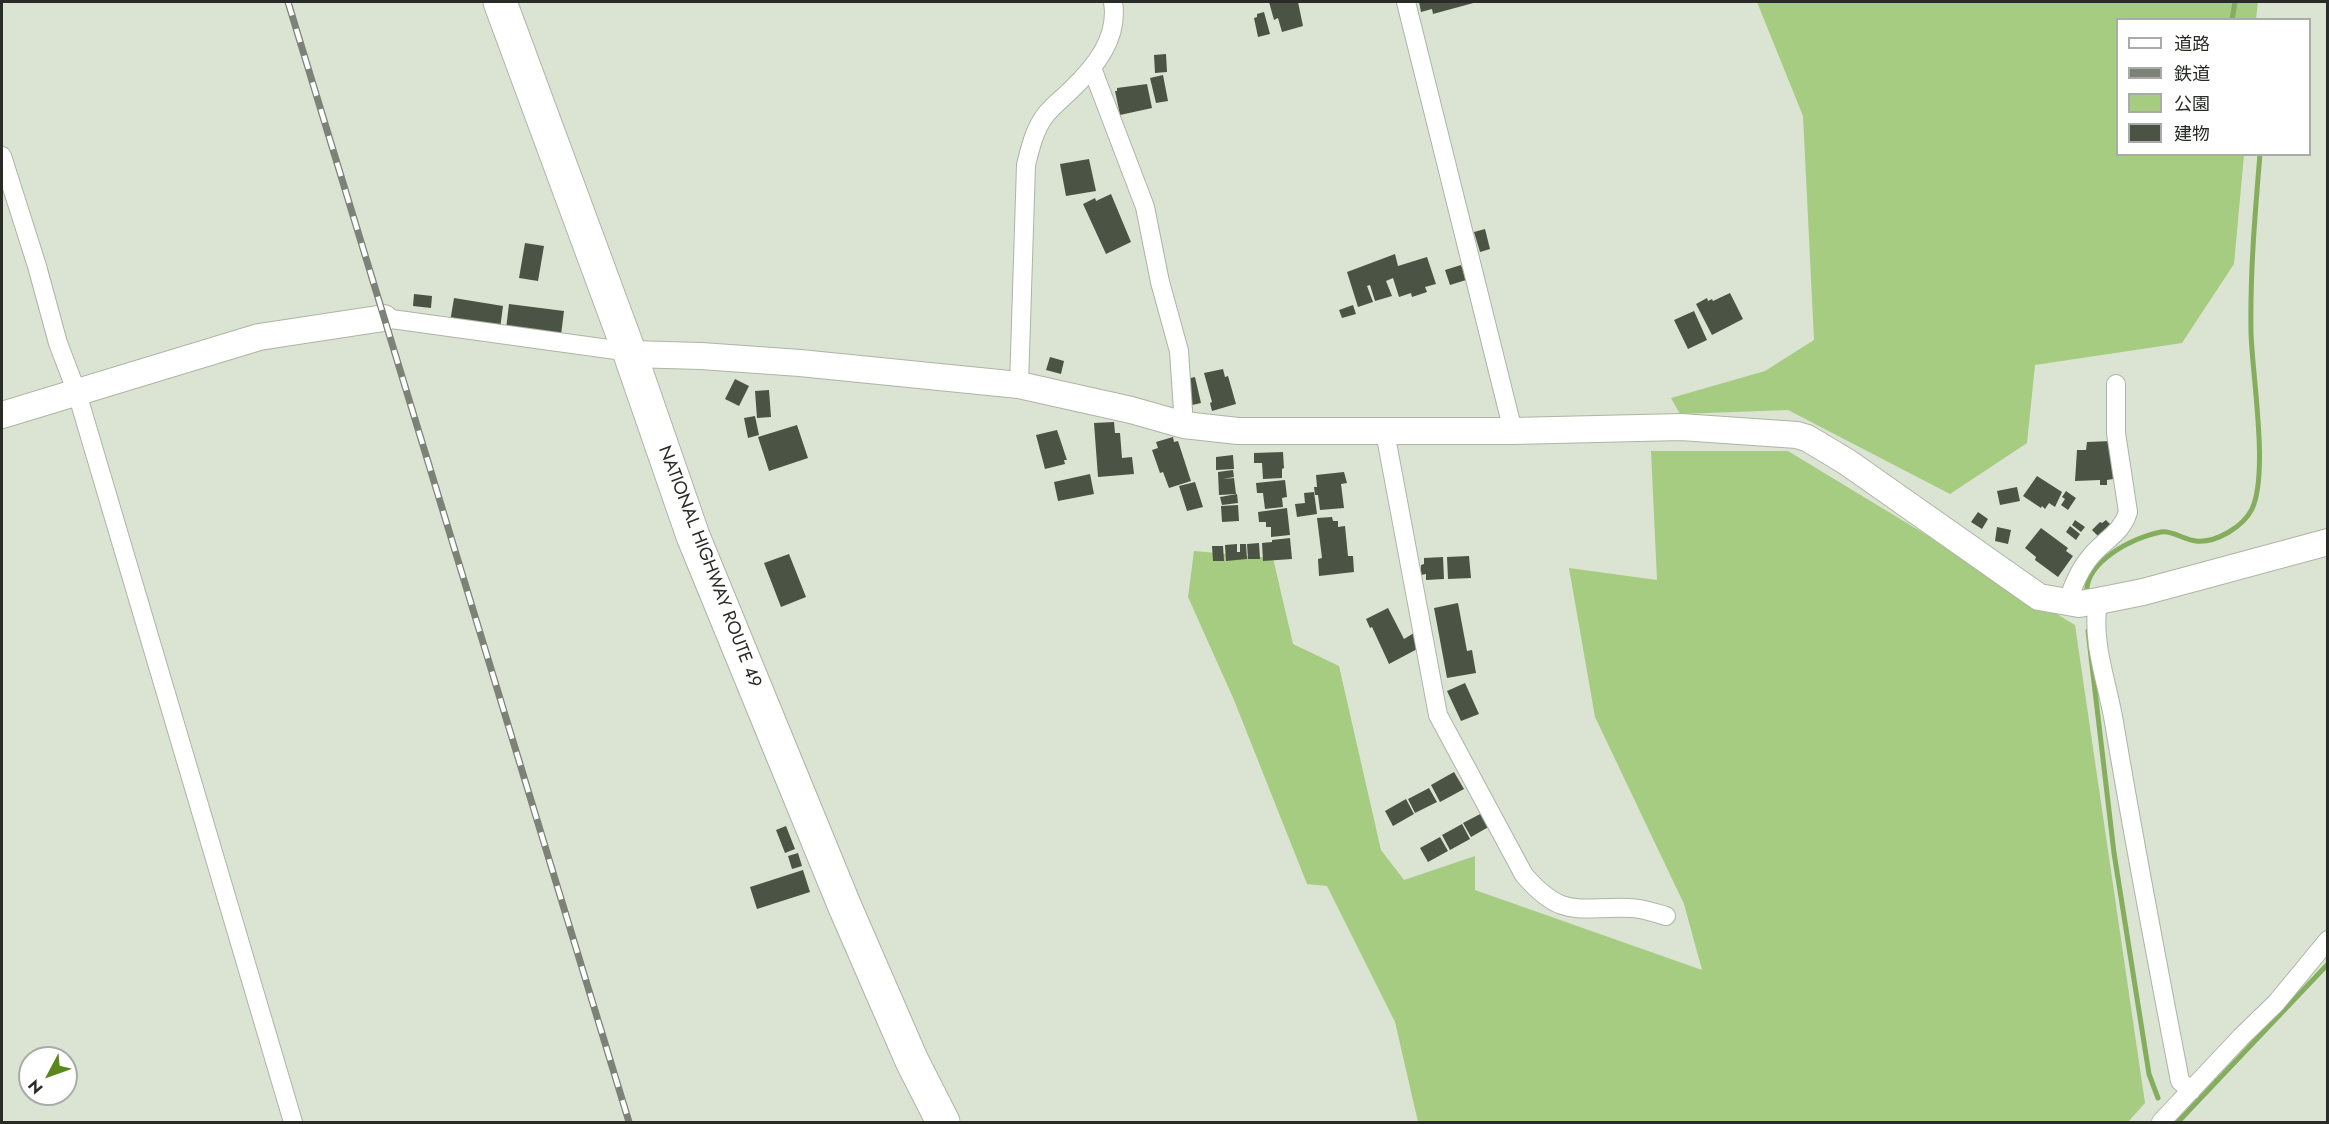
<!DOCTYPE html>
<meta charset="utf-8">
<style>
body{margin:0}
#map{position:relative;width:2329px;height:1124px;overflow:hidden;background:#dbe4d3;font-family:Jost,"Noto Sans JP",sans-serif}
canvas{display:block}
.frame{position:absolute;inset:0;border:3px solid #292c26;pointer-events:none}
.legend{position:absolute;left:2116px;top:18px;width:195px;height:138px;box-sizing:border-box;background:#fff;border:2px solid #a9aba8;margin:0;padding:8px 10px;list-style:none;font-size:18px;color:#292c26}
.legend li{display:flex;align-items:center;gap:12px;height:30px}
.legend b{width:30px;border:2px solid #a9aba8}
.north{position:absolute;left:18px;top:1046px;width:60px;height:60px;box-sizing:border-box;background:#fff;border:2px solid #a9aba8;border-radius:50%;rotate:229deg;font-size:16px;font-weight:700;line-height:24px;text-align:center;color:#292c26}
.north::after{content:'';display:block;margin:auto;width:21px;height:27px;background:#598719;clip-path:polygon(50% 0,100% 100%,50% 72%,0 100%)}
</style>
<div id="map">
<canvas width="2329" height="1124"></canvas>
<div class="frame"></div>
<ul class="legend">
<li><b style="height:8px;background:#fff"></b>道路</li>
<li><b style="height:8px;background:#7c8277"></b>鉄道</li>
<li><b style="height:16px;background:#a5cc80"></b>公園</li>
<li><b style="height:16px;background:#4b5345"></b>建物</li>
</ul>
<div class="north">N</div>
</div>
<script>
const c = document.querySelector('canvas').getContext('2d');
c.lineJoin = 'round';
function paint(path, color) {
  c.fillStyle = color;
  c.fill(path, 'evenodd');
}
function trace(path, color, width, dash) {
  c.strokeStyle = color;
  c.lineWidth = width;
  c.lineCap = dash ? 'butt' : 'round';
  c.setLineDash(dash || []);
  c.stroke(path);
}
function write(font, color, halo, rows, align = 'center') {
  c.font = font + ' Jost,sans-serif';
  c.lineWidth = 6;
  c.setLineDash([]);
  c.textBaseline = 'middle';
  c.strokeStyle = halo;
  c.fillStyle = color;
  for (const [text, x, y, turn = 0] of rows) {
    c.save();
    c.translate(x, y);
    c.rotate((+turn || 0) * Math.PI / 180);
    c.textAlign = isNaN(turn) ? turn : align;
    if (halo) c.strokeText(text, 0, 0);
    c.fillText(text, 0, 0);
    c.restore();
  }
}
paint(new Path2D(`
 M1757,2H2258L2256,19L2118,20V154L2244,155L2234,264L2182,343L2035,365L2027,443L1950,494L1788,410L1680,414L1671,398L1765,371L1814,340L1803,116Z
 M1651,451H1788L2075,625L2145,1103L2128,1122H1418L1395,1022L1327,886L1307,884L1234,700L1188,597L1194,551L1273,558L1293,644L1339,666L1381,850L1404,880L1475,856V890L1702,970L1684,904L1595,717L1569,568L1657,580Z`), '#a5cc80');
trace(new Path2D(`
 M2232,20L2235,2
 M2087,595C2083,562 2134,537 2161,532C2172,530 2184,540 2196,541C2216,543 2243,527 2252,509C2269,472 2252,375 2251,332C2250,272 2255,214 2260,154
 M2088,631L2114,853L2149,1074L2158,1098
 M2178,1122L2328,964`), '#85ad5e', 5);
paint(new Path2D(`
 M1269,2H1298L1303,26L1282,32L1278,18L1274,20Z
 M1419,2H1477L1433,14L1432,9L1421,12Z
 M1264,12L1270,34L1258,37L1254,18L1257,17V14Z
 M1166,54L1167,72L1155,73L1154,55Z
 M1163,75L1168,101L1156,103L1150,78Z
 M1147,84L1152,108L1120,115L1115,91H1117V88Z
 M1089,159L1096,191L1066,196L1060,164Z
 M1111,194L1131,242L1106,254L1083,204L1095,198L1096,201Z
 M1485,229L1490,249L1480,252L1474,232Z
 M525,243L544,246L538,281L519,278Z
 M1395,254L1398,266L1427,257L1436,284L1425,287L1427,292L1412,297L1411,293L1399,297L1393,278L1386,281L1392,296L1375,301L1370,285L1367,286L1373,302L1358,307L1347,272Z
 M1461,265L1466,280L1450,285L1445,270Z
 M1730,293L1743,319L1712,335L1696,304L1707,298L1708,301L1712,299L1713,301Z
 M414,294L432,296L431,308L413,306Z
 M454,298L503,306L500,329L450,322Z
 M509,304L564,311L561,335L506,329Z
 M1353,305L1356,314L1342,318L1339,310Z
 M1694,311L1707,340L1688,349L1674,320Z
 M1050,357L1064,361L1061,374L1046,370Z
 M1223,369L1225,377L1228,376L1236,404L1212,411L1210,403L1212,402L1204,373Z
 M1195,377L1201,403L1192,405L1186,379Z
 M735,379L749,386L739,406L725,399Z
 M769,390L771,417L757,418L755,391Z
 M755,416L759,435L748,438L744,418Z
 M1114,422L1115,433H1120L1122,458L1132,457L1134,474L1098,477L1094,423Z
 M797,425L808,458L769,471L758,437Z
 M1057,430L1067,460H1064L1065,464L1045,469L1036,435Z
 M1173,437L1174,442L1178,441L1191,481L1169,488L1163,472L1160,473L1152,450L1158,448L1156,442Z
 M2112,441L2113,479L2107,480V485H2100V480L2075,481L2077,450H2086L2087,442Z
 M1283,452L1284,468L1282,469V478L1263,479L1262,463H1254V453Z
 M1233,455L1234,469L1216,470V457Z
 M1233,470L1234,477L1223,479L1234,478L1236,494L1219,495L1218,472Z
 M1344,472L1347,483L1341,484L1344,508L1320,510L1318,495H1315L1314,487H1317L1316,475Z
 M1090,474L1094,494L1058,501L1054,482Z
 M2037,476L2062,492L2055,507L2049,503L2045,509L2042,506L2041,508L2023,496Z
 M1285,480L1287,497L1282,498L1283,507L1265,509L1263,493H1257L1256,483Z
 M1195,482L1203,507L1187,511L1179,486Z
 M2017,487L2020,501L2000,505L1997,491Z
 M2066,491L2076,498L2068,510L2061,505L2065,499L2062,497Z
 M1314,492L1317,514L1297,517L1295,504L1305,503L1304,493Z
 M1237,494L1238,503L1222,505L1220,497Z
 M1238,505L1239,521L1222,522L1221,506Z
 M1287,508L1290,535L1271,537V527H1266V522H1259L1258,512Z
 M1978,512L1988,519L1982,529L1971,522Z
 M1332,517L1333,521H1338V527L1345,526L1348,556H1353L1354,572L1319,576L1318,559L1322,558L1317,518Z
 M2075,520L2085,527L2081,532L2072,525Z
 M2106,520L2111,525L2099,537L2092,530L2100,522L2102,523Z
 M2070,526L2080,534L2076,540L2066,532Z
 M1997,527L2011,530L2008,544L1995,541Z
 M2041,528L2068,548L2066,551L2073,556L2058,577L2035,560L2036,557L2025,548Z
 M1290,538L1292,559L1263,561L1262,543L1272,542V540Z
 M1259,543L1260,559H1248L1247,544Z
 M1237,544V552H1240V544H1246L1247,559L1226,561L1225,545Z
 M1212,546H1223L1224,561H1213Z
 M789,554L806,597L781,607L764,563Z
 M1469,556L1471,578L1448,579L1447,557Z
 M1443,557L1444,579L1426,580V574L1421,575V565L1424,564V558Z
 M1458,603L1467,651L1472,650L1476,673L1447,678L1434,608Z
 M1388,608L1404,639L1414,633L1421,647L1389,664L1372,627L1370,628L1366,619Z
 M1465,683L1479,714L1461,721L1447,691Z
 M1454,772L1464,789L1440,802L1431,785Z
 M1429,788L1437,802L1415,813L1408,799Z
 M1406,799L1414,814L1393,826L1385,811Z
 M1484,812L1492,825L1471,837L1463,823Z
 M1462,824L1470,839L1450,850L1442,835Z
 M786,826L795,849L785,853L776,830Z
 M1440,837L1448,851L1428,862L1420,848Z
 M798,853L802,866L792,869L788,856Z
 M803,870L810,892L757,909L750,887Z`), '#4b5345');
const street = new Path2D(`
 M1406,2L1513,431
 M1092,68L1145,207L1160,282L1179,351L1184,425
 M2,156L37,266L58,343L77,393L293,1122
 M384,318L616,350L630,354
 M1019,385L1026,165C1030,149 1034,131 1044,117C1051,107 1062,99 1071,90C1095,67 1119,38 1113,2
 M1385,432L1438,715L1524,875C1563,920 1578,906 1630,908C1642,908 1655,913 1666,916
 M2098,601C2091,642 2107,681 2114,722C2134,842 2157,962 2180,1081L2191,1091
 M2067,603C2073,586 2079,570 2091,556C2104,540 2122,533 2128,512L2116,433V384
 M2161,1122L2241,1037L2276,1003L2328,940`);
const secondary = new Path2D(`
 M630,354L701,356L800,363L1019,385L1131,410L1184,425L1238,431H1513L1681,427L1797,435L1807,438L1847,462L2039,597L2079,604L2098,601L2143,592L2328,542
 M2,415L259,337L384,318`);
const highway = new Path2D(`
 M500,2L630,354L693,536L845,907L912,1061L943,1122`);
trace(street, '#acb5a4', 20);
trace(secondary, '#acb5a4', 28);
trace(highway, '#acb5a4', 35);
trace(street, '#fff', 18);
trace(secondary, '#fff', 26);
trace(highway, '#fff', 33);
const rail = new Path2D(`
 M288,2L629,1122`);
trace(rail, '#7c8277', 7);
trace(rail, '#fff', 4.5, [14]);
write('18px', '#292c26', '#fff', [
 ["NATIONAL HIGHWAY ROUTE 49",709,567,69]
]);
</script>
